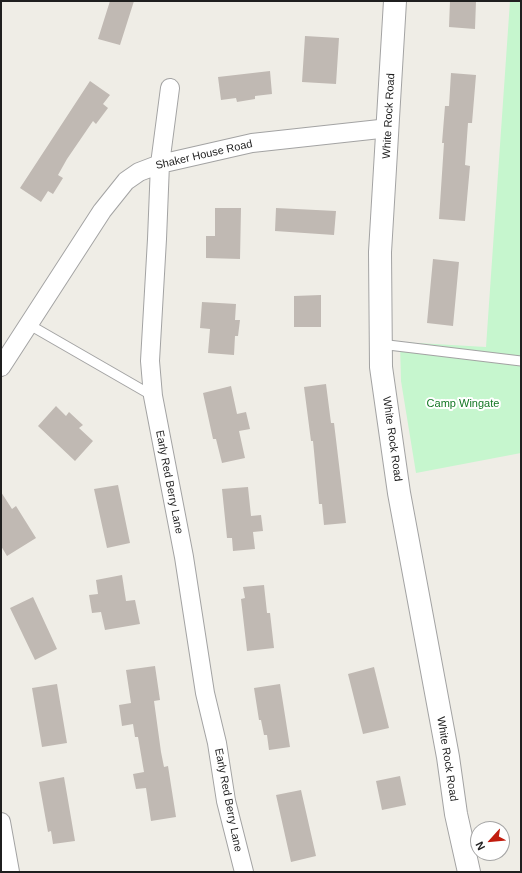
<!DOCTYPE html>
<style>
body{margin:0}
#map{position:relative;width:522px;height:873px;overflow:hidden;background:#efede6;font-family:Arial,sans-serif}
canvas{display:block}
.frame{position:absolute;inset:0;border:2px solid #1f1f1f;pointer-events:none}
.north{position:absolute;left:470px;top:821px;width:40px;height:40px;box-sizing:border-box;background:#fff;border:1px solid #a5a5a5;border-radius:50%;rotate:243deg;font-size:11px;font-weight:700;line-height:16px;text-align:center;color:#1f1f1f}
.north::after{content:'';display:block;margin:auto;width:14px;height:18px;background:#c11c0e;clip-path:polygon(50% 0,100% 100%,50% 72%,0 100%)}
</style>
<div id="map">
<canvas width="522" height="873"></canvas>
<div class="frame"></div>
<div class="north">N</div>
</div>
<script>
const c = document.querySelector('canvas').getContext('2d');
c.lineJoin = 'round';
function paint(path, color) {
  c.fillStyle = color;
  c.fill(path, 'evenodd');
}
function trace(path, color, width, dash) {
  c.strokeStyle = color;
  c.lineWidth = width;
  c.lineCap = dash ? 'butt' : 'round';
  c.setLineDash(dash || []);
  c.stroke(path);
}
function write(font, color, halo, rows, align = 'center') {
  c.font = font + ' Arial,sans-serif';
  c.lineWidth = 4;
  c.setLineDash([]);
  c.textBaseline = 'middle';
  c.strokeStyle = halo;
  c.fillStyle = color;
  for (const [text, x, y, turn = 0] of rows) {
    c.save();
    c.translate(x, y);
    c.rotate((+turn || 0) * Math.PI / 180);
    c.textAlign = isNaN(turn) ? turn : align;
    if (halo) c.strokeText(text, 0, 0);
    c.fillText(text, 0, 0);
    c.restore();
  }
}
paint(new Path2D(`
 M510,1H521V453L416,473L401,381L400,342L486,347Z`), '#c6f6ce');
paint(new Path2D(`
 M110,1H134L120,45L98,39Z
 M450,1H476L475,29L449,27Z
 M305,36L339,38L336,84L302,82Z
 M270,71L272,94L255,96V99L237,102L236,98L221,100L218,77Z
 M451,73L476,75L472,123H468L465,165L470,166L465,221L439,219L444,143H442L445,106H449Z
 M90,81L110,95L103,104L108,108L96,124L93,121L67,159L58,175L63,178L53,194L48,191L41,202L20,188Z
 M215,208H241L240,259L206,258V236H215Z
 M276,208L336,211L334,235L275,231Z
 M433,259L459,262L453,326L427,323Z
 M321,295V327H294V296Z
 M202,302L236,304L235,320H240L238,336H235L234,355L208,353L210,329L200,328Z
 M326,384L331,423H334L346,523L324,525L322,504H319L313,441H311L304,387Z
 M231,386L237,414L246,412L250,429L239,431L245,458L222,463L216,439H213L203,393Z
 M56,406L66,416L69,412L83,425L79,428L93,441L75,461L38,426Z
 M118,485L130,543L107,548L94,489Z
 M248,487L251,516L261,515L263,531L253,532L255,549L233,551L232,538H227L222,489Z
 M1,492L12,509L16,506L36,538L7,556L1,546Z
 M122,575L126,601L135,600L140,624L105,630L101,612L92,613L89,595L98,594L96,580Z
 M264,585L267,613H270L274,648L247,651L241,599L245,598L243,587Z
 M33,597L57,649L35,660L10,608Z
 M155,666L160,700L154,701L161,752L164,767L168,766L176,817L151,821L146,788L136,789L133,774L144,772L138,737H135L133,724L122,726L119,705L131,703L126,670Z
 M374,667L389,728L363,734L348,674Z
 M57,684L67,743L42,747L32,688Z
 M280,684L290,747L269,750L267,735H264L261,720H259L254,688Z
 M400,776L406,805L382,810L376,781Z
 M64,777L75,841L53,844L51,831L48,832L39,782Z
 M301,790L316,856L291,862L276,795Z`), '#c0b9b3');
const service = new Path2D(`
 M28,324L153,396
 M380,344L521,361`);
const minor = new Path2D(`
 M170,88L160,164L157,239L150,361L153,396L184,557L205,693L217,743L226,801L244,872
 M1,367L102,211L126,181L139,172L160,164L252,143L389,128
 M1,822L10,872`);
const tertiary = new Path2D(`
 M395,1L380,252L381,367L399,493L448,757L456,814L469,872`);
trace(service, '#a3a3a3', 11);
trace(minor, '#a3a3a3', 20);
trace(tertiary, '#a3a3a3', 24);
trace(service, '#fff', 9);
trace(minor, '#fff', 18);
trace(tertiary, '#fff', 22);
write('11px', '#1f1f1f', '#fff', [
 ["White Rock Road",389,116,-87],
 ["Shaker House Road",204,155,-13],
 ["White Rock Road",392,439,82],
 ["Early Red Berry Lane",169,482,79],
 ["White Rock Road",447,759,81],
 ["Early Red Berry Lane",228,800,79]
]);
write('11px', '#137724', '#fff', [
 ["Camp Wingate",463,404]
]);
</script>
